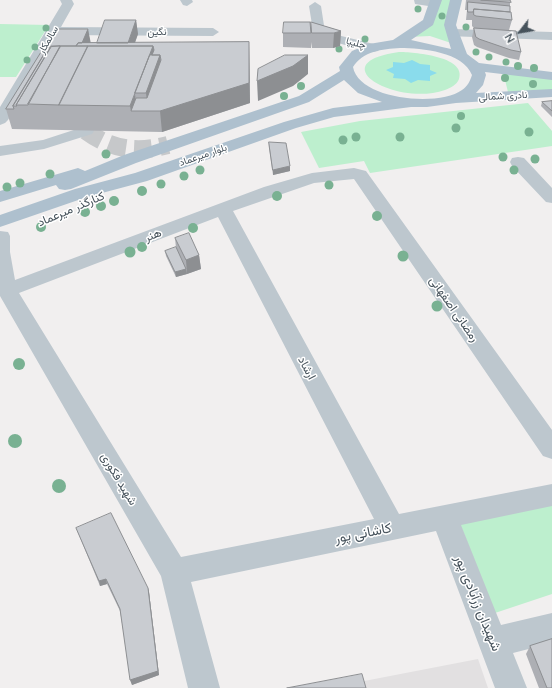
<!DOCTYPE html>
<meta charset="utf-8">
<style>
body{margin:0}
#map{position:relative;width:552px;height:688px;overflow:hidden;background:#f1efef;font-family:Lato,sans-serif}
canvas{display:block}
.north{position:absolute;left:500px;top:12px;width:40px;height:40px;-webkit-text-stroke:3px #fff;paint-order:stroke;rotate:239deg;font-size:11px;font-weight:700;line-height:16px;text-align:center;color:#47535c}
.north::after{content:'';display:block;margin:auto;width:14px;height:18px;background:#47535c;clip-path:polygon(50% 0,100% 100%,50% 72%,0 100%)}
</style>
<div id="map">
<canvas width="552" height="688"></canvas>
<div class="north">N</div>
</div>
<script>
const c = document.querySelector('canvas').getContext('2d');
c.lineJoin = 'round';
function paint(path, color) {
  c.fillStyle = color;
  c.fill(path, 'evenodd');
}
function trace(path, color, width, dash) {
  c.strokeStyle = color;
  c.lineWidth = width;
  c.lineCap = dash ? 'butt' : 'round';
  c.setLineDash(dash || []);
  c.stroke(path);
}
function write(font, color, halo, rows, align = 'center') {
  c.font = font + ' Lato,Vazirmatn,sans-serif';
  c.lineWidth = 3;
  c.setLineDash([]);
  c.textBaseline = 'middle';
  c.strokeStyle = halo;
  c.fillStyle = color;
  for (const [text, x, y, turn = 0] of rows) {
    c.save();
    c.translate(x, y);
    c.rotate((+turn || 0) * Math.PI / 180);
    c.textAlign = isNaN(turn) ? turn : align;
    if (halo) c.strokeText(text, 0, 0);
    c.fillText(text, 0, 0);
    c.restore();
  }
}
paint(new Path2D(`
 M478,659L488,688H328Z`), '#e2e0e1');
paint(new Path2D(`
 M436,0H456L450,25L457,45L430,36L408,37L429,22Z
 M0,24L49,25L16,77H0Z
 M399,52C412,52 467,56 459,79C457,85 450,88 445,90C396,107 320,63 399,52Z
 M496,69L552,76V93L509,96L504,76Z
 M528,103L552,131V146L370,173L364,161L319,168L301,132L360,121Z
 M552,503V594L495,613L459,521Z`), '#bdefce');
paint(new Path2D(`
 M412,60L420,64L430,65V70L437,73L430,76V81L418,80L411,83L405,79L393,78L394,74L386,70L393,67V62L404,63Z`), '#8adcec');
trace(new Path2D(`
 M86,131C112,150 137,153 168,145`), '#c6c8ca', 18, [18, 8]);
paint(new Path2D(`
 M60,0H72L74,4L61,27L213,28L219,32L213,36L56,35L8,120L5,123L0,125V107L62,4Z
 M180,0H192L193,2L187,6L183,5Z
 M414,0H437L441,3L435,7L415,4Z
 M315,2L321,6L325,32L378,45L380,48L378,51L373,52L314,37L309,6Z
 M453,29L552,32V40L448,36L447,33Z
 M86,126L92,128L94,131L92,134L44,149L0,156V146L43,140Z
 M518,157L524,158L552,188V203L546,202L512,166L510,162L512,158Z
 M354,168L366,171L552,430V459L543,456L354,179L314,183L233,211L399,514L552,484V506L461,525L501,625L552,613V643L513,653L527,688H495L436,531L191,582L220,688H188L161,576L0,296V231L8,232L10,236V252L15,280L264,187L312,173ZM218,217L374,519L181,557L19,293Z`), '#bdc7ce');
paint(new Path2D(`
 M430,0H442L433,25L411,40L451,49L444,25L450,0H462L456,25L467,54L479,63L552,72V80L485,72L486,75L483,85L476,93L552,89V97L456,103L427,107H411L334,117L296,128L147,181L87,197L0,227V215L75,189L135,173L284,122L333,108L382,102L358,93L344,80L309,102L136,163L71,189L65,190L59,189L56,185L0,202V191L78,168L85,171L124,155L299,96L340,71L339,67L352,51L369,44L393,40L423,20ZM400,48C422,48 463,52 472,75C470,81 468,86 462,90C439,107 359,100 353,67C363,51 382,49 400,48Z`), '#aec0ce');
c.fillStyle = '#79b192';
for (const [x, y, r] of [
 [418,9,3.5],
 [442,16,3.5],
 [466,27,3.5],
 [46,28,3.5],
 [365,39,3.5],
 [35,47,3.5],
 [339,49,3.5],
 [476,52,3.5],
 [489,57,3.5],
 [27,60,3.5],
 [506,62,3.5],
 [518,66,4],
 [534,68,4],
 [505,78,4],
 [533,84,4],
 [301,86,4],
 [284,96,4],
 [461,116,4],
 [456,128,4.5],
 [529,132,4.5],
 [356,137,4.5],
 [400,137,4.5],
 [343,140,4.5],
 [106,154,4.5],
 [503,157,4.5],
 [535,159,4.5],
 [200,170,4.5],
 [514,170,4.5],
 [50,174,4.5],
 [184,176,4.5],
 [20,183,4.5],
 [161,184,4.5],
 [329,185,4.5],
 [7,187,4.5],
 [142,191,5],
 [277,196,5],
 [114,201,5],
 [101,206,5],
 [85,212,5],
 [377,216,5],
 [41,227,5],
 [193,228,5],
 [142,247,5],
 [130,252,5.5],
 [403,256,5.5],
 [437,306,5.5],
 [19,364,6],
 [15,441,7],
 [59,486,7]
]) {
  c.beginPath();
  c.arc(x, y, r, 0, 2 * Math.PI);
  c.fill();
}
paint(new Path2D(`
 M466,0H510V12L512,20L509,30L521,52L519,60L509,58L477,47L474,45L472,37L474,28L491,29L474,28L472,26V20H466L467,10H465Z
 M136,20L138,34L135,43L249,42L250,103L162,132L12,129L6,109L46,51L47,50L46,46L88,29L90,43H97Z
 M311,22L341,31L340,46L333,48H312L311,42V48L283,47V33L311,27Z
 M552,101V117L541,106L542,102Z
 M269,142L290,171L273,175L269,147Z
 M175,238L199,255L201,269L187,274V273V274L176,277L166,256L165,251L176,248Z
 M76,528L148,588L149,592L159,675L132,685L120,611L107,584L100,586Z
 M530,646L552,688H539L526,654Z`), '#adafb4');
paint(new Path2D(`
 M136,20L138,34L132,50L127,46Z
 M88,29L91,44L80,46Z
 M341,31L340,46L333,48L334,33Z
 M249,42L250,103L162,132L160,111Z
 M153,46L160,55L163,79L148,111L146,93H135Z
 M308,55V74L293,86L258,101L257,81Z
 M135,94L137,111H131L130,106Z
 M290,166V171L273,175V170Z
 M199,255L201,269L187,274L186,260Z
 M186,269L187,274L176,277L175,272Z
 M106,579L107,584L100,586L99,581Z
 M148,588L149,592L159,675L132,685L130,680Z`), '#8d8f92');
const building = new Path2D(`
 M481,0H510L511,2Z
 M468,2L510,6V12L474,9L473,12H468Z
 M474,9L511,12L512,20L476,16L474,15Z
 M105,20H136L128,43H97Z
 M284,22H310L311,33H283Z
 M311,22L341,31L334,33H312Z
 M474,28L516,31L521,52L511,50L479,39L476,37Z
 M55,29H88L82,43H78L76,46H46Z
 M249,42V83L160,111H131L136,98H147L161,60L160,55H152L154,50L153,46H76L78,43Z
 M60,46L28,105H16L51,47Z
 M61,46H88L59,105L28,104Z
 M88,46H153L130,106L59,105Z
 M48,48H50L16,105L17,106H13Z
 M42,51H46L13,106L14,109H6Z
 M150,55H160L146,93H135Z
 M285,55H308L293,66L257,81L258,69Z
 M552,101V111L542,102Z
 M269,142L286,143L290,166L273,170Z
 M189,233L199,255L186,260L175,238Z
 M176,247L186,269L175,272L165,251Z
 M111,513L148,588L158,671L130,680L120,609L106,579L99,581L76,528Z
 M552,639V688H547L530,646Z
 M362,674L366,688H287Z`);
paint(building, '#c9ccd1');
trace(building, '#8d8f92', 1);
write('10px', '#47535c', '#fff', [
 ["نگین",157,32],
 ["سالمکار",48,40,-60],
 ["چلیپا",356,43,15],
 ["نادری شمالی",503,96,-3],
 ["بلوار میرعماد",203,155,-19]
]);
write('12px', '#47535c', '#fff', [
 ["کنارگذر میرعماد",71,209,-23],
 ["هنر",153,235,-21],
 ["رمضانی اصفهانی",454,309,55],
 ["ارشاد",307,368,62],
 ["شهید فکوری",119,479,59]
]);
write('14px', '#47535c', '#fff', [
 ["کاشانی پور",363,533,-11],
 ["شهیدان زرآبادی پور",478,603,68]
]);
</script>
